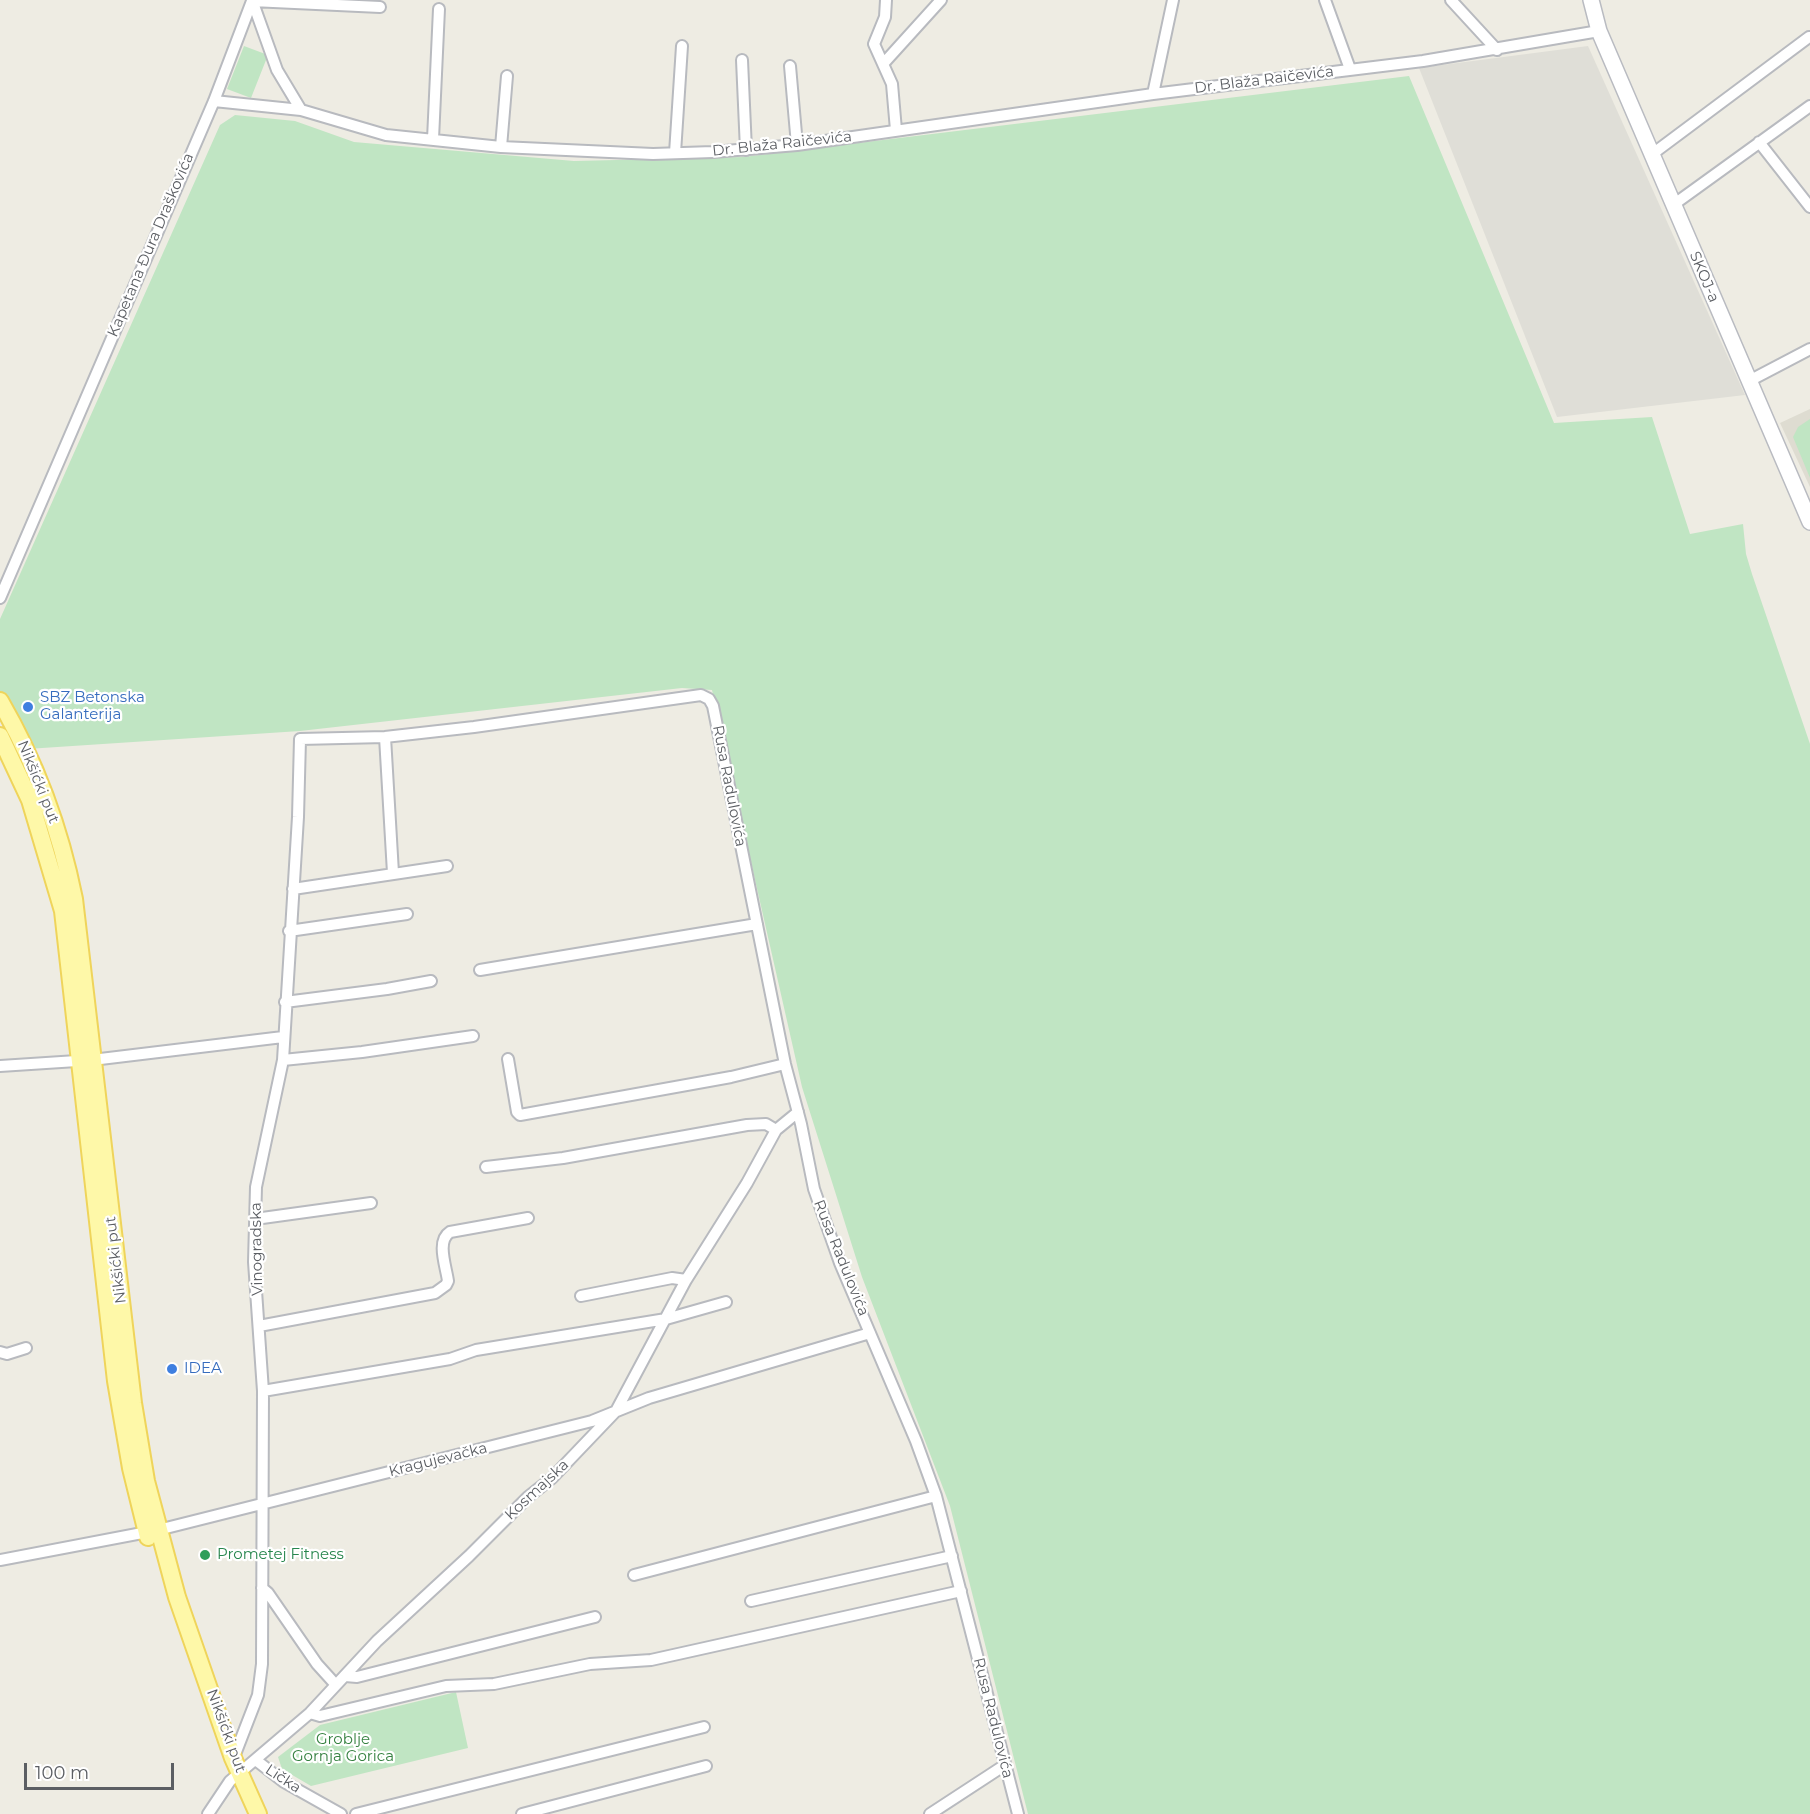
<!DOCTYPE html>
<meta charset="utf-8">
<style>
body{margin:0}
#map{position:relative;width:1810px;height:1814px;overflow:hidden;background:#eeece3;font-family:Montserrat,sans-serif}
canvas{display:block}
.scale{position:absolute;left:24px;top:1763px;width:150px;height:27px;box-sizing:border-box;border:3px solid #5b5e63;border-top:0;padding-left:8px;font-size:18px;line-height:21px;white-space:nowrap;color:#5b5e63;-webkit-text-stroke:4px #fff;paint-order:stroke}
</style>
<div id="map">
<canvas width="1810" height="1814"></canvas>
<div class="scale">100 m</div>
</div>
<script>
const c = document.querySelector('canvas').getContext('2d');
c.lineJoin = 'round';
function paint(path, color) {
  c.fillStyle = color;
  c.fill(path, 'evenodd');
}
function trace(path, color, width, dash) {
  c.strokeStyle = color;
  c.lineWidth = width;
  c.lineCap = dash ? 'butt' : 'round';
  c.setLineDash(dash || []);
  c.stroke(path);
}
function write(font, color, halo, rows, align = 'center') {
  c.font = font + ' Montserrat,sans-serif';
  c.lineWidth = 4.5;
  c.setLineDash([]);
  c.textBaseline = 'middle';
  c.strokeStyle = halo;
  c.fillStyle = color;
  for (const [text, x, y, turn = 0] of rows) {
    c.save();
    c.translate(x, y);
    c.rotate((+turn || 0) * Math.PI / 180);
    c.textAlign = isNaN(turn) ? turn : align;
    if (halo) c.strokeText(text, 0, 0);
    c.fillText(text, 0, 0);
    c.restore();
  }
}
paint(new Path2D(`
 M1588,46L1745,395L1557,417L1419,68Z`), '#dfded7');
paint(new Path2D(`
 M1810,409V487L1780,423Z`), '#dedcd1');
paint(new Path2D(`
 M244,46L268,55L251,98L227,89Z
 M1409,76L1554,423L1652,417L1690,534L1743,524L1746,554L1752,574L1810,744V1814H1028L950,1506L862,1277L802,1087L712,690L682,688L300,731L27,749L0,700V619L220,125L235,115L295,121L354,142L574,161L743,157Z
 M1810,419V478L1793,437L1798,427Z
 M456,1692L468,1748L311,1786L282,1769L278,1757L320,1725Z`), '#c0e5c3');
const minor = new Path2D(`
 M252,0L277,70L301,110
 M886,0L885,17L874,44L892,84L896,130
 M1325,0L1350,69
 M1451,0L1497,50
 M252,1L380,7
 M742,60L746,150
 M883,64L941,0
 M790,66L797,145
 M1153,94L1173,0
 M214,101L301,110L386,135L501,147L653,154L713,152L797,145L1153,94L1423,61L1599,31
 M433,139L439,9
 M1759,142L1810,207
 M501,147L507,76
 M675,153L682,46
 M1651,155L1809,37
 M1673,205L1810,106
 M1749,381L1810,349
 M0,598L214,101L252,1
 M385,737L393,873
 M293,889L447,866
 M289,931L407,914
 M480,970L757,924
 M285,1002L387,989L431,981
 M508,1059L517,1112L520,1115L731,1077L785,1064
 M283,1060L362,1052L473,1036
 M0,1066L92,1060L283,1037
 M486,1167L563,1158L747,1125L766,1124L776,1130
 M255,1219L371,1203
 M581,1296L672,1278L686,1280
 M259,1326L435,1293L446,1285L448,1281C446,1266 436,1241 450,1232L528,1218
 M0,1352L7,1354L26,1348
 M263,1391L450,1359L476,1350L666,1319L726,1302
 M0,1560L158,1530L592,1421L649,1398L870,1333
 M634,1575L936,1496
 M262,1588L268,1593L317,1664L336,1685
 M751,1601L952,1556
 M345,1676L357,1677L595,1617
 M310,1713L320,1716L446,1686L494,1684L590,1664L651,1660L961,1591
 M234,1757L258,1695L262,1664L263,1391L254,1262L256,1187L283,1060L298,817L300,739L385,737L474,727L701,695L709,699L713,706L785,1064L801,1124L814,1189L840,1263L916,1441L936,1496L1018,1814
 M257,1761L284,1782L341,1814
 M208,1814L230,1781L310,1713L377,1641L469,1556L528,1497L552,1478L616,1411L686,1280L747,1183L776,1130L798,1112
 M356,1814L704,1727
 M522,1814L706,1766
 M930,1814L1005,1765`);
const secondary = new Path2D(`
 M1591,0L1599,31L1810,522`);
const primary = new Path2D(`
 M0,701C36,763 60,829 74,899L133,1403L146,1481L177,1597L233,1758L258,1814
 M0,736L30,800L63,911L116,1381L131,1468L148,1537`);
trace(minor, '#b8babf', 14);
trace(secondary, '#b9bbc1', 18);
trace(primary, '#efd45b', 20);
trace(minor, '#fff', 10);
trace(secondary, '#fff', 15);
trace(primary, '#fef8a8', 16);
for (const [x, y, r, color] of [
 [28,707,6,"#3f7fe0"],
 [172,1369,6,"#3f7fe0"],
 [205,1555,6,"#2e9e5b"]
]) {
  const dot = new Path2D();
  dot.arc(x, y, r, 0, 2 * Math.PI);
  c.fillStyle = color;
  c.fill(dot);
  trace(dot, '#fff', 2);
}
write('15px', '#5b5e63', '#fff', [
 ["Dr. Blaža Raičevića",1264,80,-7],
 ["Dr. Blaža Raičevića",782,144,-6],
 ["Kapetana Đura Draškovića",151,245,-67],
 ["SKOJ-a",1704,277,67],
 ["Nikšićki put",38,782,68],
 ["Rusa Radulovića",729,786,79],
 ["Vinogradska",257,1249,-91],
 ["Rusa Radulovića",841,1258,68],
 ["Nikšićki put",116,1260,-97],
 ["Kragujevačka",438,1460,-14],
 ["Kosmajska",537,1490,-43],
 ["Rusa Radulovića",993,1718,76],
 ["Nikšićki put",226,1731,70],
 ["Lička",283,1779,33]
]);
write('15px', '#366cbe', '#fff', [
 ["SBZ Betonska",40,698],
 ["Galanterija",40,715],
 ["IDEA",184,1369]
], 'left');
write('15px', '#27864d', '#fff', [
 ["Prometej Fitness",217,1555]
], 'left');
write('15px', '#358140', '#fff', [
 ["Groblje",343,1740],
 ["Gornja Gorica",343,1757]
]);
</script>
